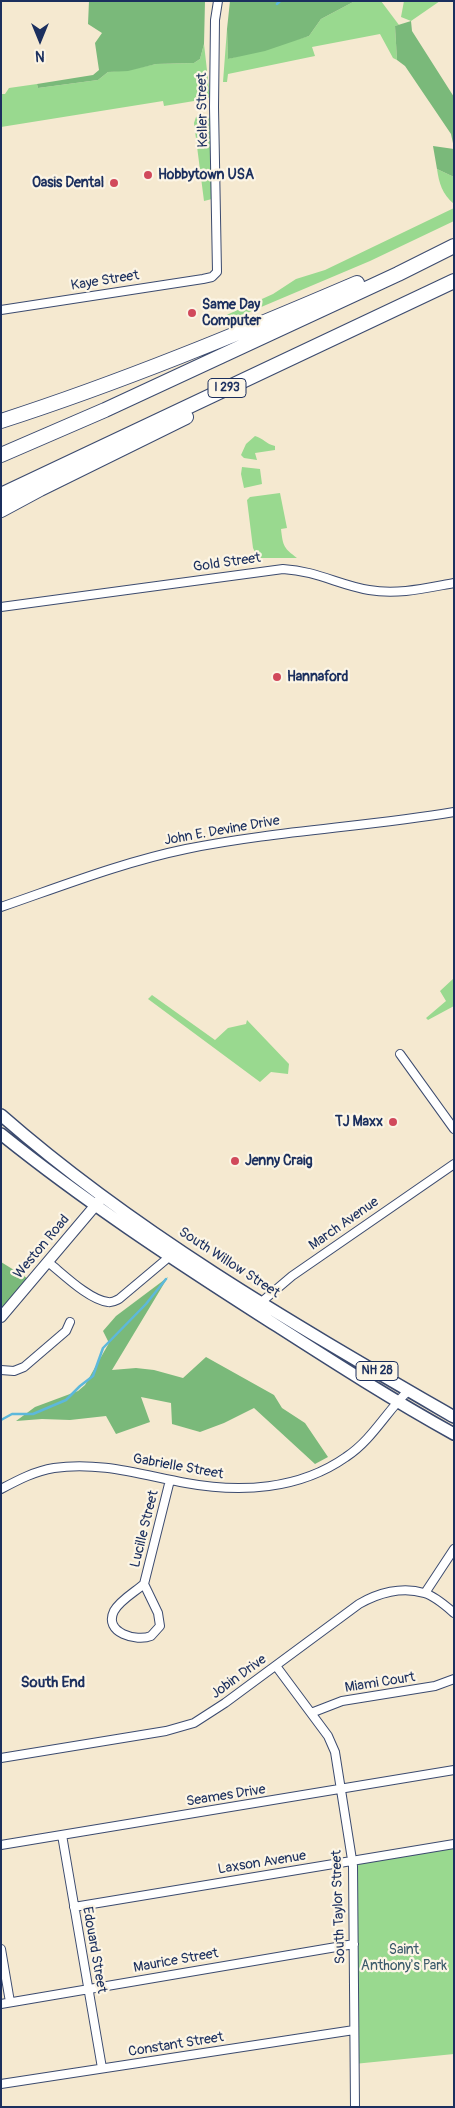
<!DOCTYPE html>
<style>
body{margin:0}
#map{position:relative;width:455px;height:2108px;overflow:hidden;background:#f5e9d0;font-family:Pangolin,sans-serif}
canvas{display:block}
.frame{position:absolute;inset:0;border:2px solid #1b2f5e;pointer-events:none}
.north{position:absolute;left:15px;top:15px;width:50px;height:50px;-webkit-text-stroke:4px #fcf5e5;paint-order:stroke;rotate:180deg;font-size:14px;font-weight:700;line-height:20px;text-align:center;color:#1b2f5e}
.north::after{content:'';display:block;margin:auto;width:18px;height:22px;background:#1b2f5e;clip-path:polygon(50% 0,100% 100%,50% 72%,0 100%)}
</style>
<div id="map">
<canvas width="455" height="2108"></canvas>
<div class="frame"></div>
<div class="north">N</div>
</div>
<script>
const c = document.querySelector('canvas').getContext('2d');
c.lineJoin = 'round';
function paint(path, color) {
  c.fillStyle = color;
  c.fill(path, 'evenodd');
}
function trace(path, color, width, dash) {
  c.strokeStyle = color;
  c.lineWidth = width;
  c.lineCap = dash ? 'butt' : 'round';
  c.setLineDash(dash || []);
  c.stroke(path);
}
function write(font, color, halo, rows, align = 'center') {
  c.font = font + ' Pangolin,sans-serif';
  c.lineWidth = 4.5;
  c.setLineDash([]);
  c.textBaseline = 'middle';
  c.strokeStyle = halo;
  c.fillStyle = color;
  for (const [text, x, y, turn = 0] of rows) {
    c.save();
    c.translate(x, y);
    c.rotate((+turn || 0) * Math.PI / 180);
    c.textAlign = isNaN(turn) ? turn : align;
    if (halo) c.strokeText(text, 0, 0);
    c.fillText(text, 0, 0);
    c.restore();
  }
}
paint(new Path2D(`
 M355,1H381L399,25L395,26L397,60L393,58L380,34L312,47L315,56L228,74L227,82H223L227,29L228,59L309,36L321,19Z
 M404,1H440L411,21L401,17Z
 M204,44L210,97L206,99L164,106L163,101L1,127V94H5L9,88L37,84L38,88L98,80L108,72L128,70L156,64L194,63L200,59Z
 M201,115H206L210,118L212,199L204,201L194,123L196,117Z
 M437,169L454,177V204C442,194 439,183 437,169Z
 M454,208V221L370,261L221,324H211V322L273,294L296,279L325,270Z
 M255,436C263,438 266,444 275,446V450L255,453L257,460L244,458L241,455L246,444Z
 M242,467L260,469L262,484L244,488L241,474Z
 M280,493L287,528L281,529C283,547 284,548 297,558H261L256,554L253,548L247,500L250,497Z
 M454,978V1006L428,1020L426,1018L446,1001L440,991Z
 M152,995L215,1040L228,1028L246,1024L247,1020L289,1064L288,1074L271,1072L260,1082L148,999Z
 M454,1844V2054L354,2064L353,1861Z`), '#99d98f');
paint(new Path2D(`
 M89,1H205L204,44L200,59L194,63L156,64L128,71L108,72L98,80L38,88L37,84L93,75L99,70L95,43L102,33L88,24Z
 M230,1H355L321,19L309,36L265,51L228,59L227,29Z
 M411,21L412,31L454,97V148L451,134L405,66L397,60L395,26Z
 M433,146L454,149V177L437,169Z
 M1,1262L27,1278L1,1310Z
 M168,1277L112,1370L136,1368L154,1370L183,1378L206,1357L274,1395L282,1408L305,1423L328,1457L315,1464L254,1408L224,1423L200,1432L172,1424L171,1403L141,1397L150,1422L116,1434L106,1416L70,1420L42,1419L16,1421L35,1407L78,1391L85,1385L109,1343L103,1331L116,1316Z`), '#7ab97a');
trace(new Path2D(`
 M277,4L280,1
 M1,1420L12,1414H33L66,1400L80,1386L93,1376L103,1348L146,1304L166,1279`), '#5db8db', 2.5);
const street = new Path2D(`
 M1,310L203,279L212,277L217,272L214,107L215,20L218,1
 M1,607L283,569C317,571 339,585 369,590C398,595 426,588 454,583
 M1,907C62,886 123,862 186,849C275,831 365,827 454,812
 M400,1054L454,1129
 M48,1262C62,1273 89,1300 108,1302C112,1303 115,1301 119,1299L169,1257
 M259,1304L292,1276L454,1164
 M1,1370L14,1371L24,1367L66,1331L70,1322
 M1,1489C18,1480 35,1471 54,1468C99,1461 142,1475 186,1483C240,1493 299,1490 346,1457C372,1440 386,1412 408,1391
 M144,1584L158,1613L160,1626L151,1636C137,1642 103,1633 114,1611C120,1600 135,1592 144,1584Z
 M144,1584L170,1480
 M425,1593L454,1549
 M276,1666L328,1736L335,1752L353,1866L355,2107
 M311,1713L342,1701L435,1686L454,1679
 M1,1758L166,1731L194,1723L225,1703L359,1604C378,1593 402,1586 424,1593C435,1596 446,1606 454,1613
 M62,1835L102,2068
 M1,1845L454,1770
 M74,1907L454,1844
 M1,1949L10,2002
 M1,2004L354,1944
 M1,2084L354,2030`);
const secondary = new Path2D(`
 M1,1317L100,1200`);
const primary = new Path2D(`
 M1,1115C138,1235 297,1326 454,1417
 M1,1134C83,1200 171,1258 260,1315C324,1356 387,1397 454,1434`);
const highway = new Path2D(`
 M1,421C122,382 240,333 357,283
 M1,455L105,410L398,274L454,246
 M1,495L454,281
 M1,510L40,489L186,417`);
trace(street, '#3c4b6f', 10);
trace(secondary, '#3c4b6f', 12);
trace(primary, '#3c4b6f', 14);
trace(highway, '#3c4b6f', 16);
trace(street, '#fff', 8);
trace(secondary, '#fff', 10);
trace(primary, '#fff', 11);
trace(highway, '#fff', 14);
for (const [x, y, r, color] of [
 [148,175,5,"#d1495b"],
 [114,183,5,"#d1495b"],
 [192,313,5,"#d1495b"],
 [277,677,5,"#d1495b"],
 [393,1122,5,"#d1495b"],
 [235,1161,5,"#d1495b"]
]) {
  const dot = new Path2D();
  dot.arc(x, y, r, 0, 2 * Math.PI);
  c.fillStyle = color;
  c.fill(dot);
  trace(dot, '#fcf5e5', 2);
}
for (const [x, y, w] of [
 [227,388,38],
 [377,1371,42]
]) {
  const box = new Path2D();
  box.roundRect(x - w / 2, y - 9.5, w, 19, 4);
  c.fillStyle = '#fcf5e5';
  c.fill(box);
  trace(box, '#1b2f5e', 1);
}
write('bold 12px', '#1b2f5e', null, [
 ["I 293",227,388],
 ["NH 28",377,1371]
]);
write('14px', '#1b2f5e', '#fcf5e5', [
 ["Keller Street",203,110,-91],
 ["Kaye Street",105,281,-9],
 ["Gold Street",227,563,-8],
 ["John E. Devine Drive",222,831,-10],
 ["March Avenue",344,1224,-35],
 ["Weston Road",42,1247,-50],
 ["South Willow Street",229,1263,33],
 ["Gabrielle Street",178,1467,10],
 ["Lucille Street",145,1529,-76],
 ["Jobin Drive",239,1677,-36],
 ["Miami Court",380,1683,-9],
 ["Seames Drive",226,1796,-9],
 ["Laxson Avenue",262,1863,-9],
 ["South Taylor Street",339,1907,-92],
 ["Edouard Street",94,1950,80],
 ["Maurice Street",176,1961,-10],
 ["Constant Street",176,2045,-9]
]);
write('bold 14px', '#1b2f5e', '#fcf5e5', [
 ["Hobbytown USA",158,175],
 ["Oasis Dental",104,183,"right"],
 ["Same Day",202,305],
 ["Computer",202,321],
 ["Hannaford",287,677],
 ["TJ Maxx",383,1122,"right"],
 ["Jenny Craig",245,1161]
], 'left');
write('14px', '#3a5a6a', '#fcf5e5', [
 ["Saint",404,1950],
 ["Anthony's Park",404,1966]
]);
write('bold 15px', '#1b2f5e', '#fcf5e5', [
 ["South End",53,1683]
]);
</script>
